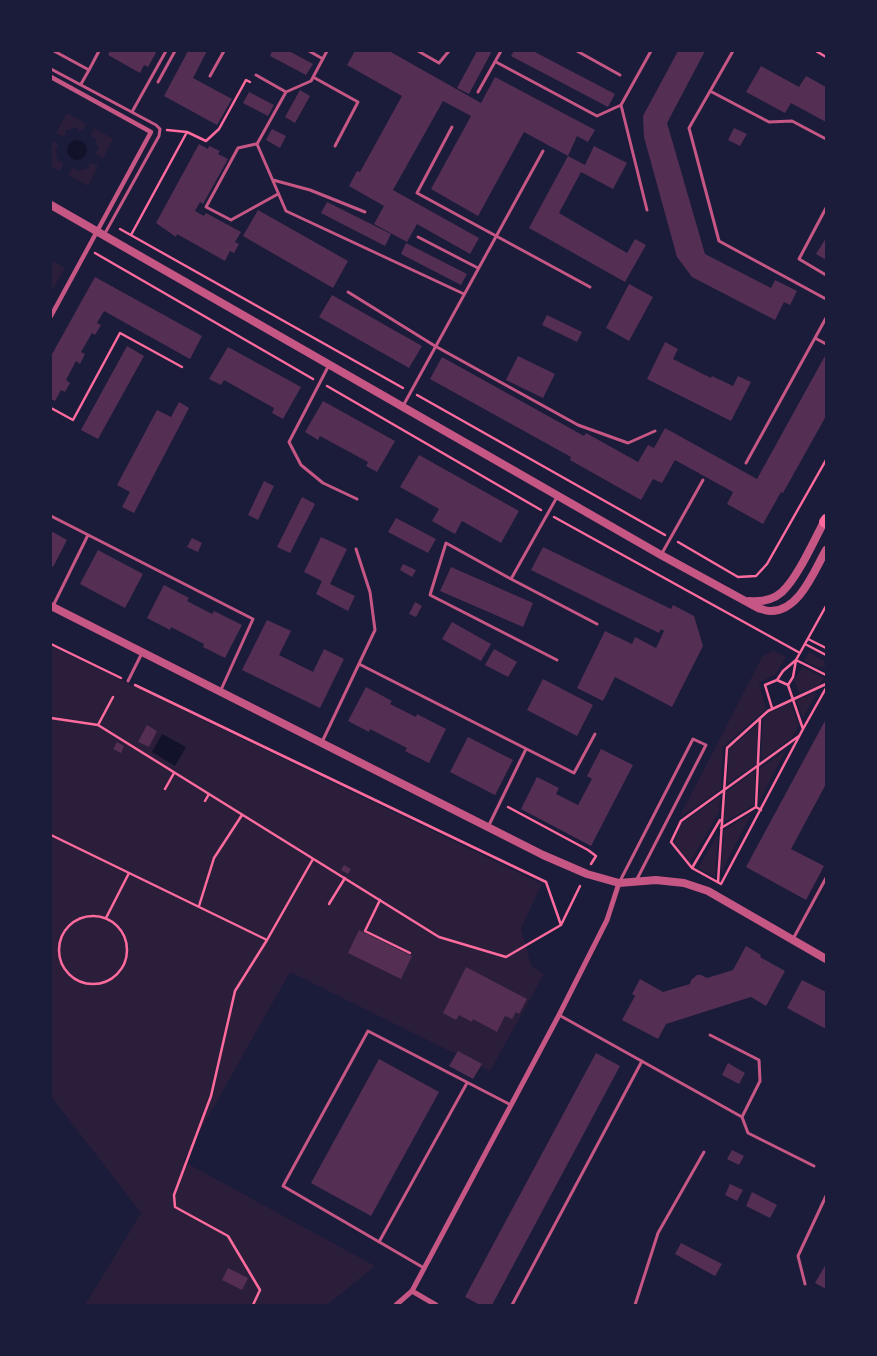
<!DOCTYPE html>
<style>
body{margin:0}
#map{position:relative;width:877px;height:1356px;overflow:hidden;background:#1b1b3a;font-family:"Alegreya Sans",sans-serif}
canvas{display:block}
.frame{position:absolute;inset:0;border:52px solid #1b1b3a;pointer-events:none}
</style>
<div id="map">
<canvas width="877" height="1356"></canvas>
<div class="frame"></div>
</div>
<script>
const c = document.querySelector('canvas').getContext('2d');
c.lineJoin = 'round';
function paint(path, color) {
  c.fillStyle = color;
  c.fill(path, 'evenodd');
}
function trace(path, color, width, dash) {
  c.strokeStyle = color;
  c.lineWidth = width;
  c.lineCap = dash ? 'butt' : 'round';
  c.setLineDash(dash || []);
  c.stroke(path);
}
paint(new Path2D(`
 M67,113L86,124L83,130L79,131L77,127L65,131L66,135L62,136L56,133Z
 M94,128L113,139L103,158L97,155L95,151L99,150L95,138H92L91,135Z
 M52,141L57,144L58,148L55,150L58,162L62,161L63,165L60,171L51,166Z
 M92,163L98,166L88,186L68,175L72,169L76,168L77,171L89,168V164Z
 M51,260L65,268L51,293Z
 M51,646L542,884L521,928L531,966L544,974L490,1071L290,972L183,1161L375,1266L327,1305H85L141,1213L51,1096Z
 M773,650L786,657L776,674L759,683L766,709L723,747L721,789L679,818L762,657Z
 M809,652L824,661L826,668L814,666L804,660Z
 M802,667L824,678L820,685L799,693L794,680Z
 M817,692L803,718L796,700Z
 M790,703L799,725L792,738L761,760L763,719L769,713Z
 M758,724L756,764L727,784L729,749Z
 M786,750L759,802L760,768Z
 M755,771L754,805L724,822L726,792Z
 M720,796L719,812L690,863L674,842L682,823Z
 M752,813L721,873L724,830Z
 M718,834L715,877L698,868Z`), '#2a1e3b');
paint(new Path2D(`
 M67 150a10 10 0 1 1 20 0a10 10 0 1 1-20 0Z
 M162,734L186,747L175,766L152,752Z`), '#12122b');
paint(new Path2D(`
 M110,51H157L148,67L144,65L140,73L108,55Z
 M188,51H207L193,78L232,99L217,125L164,96Z
 M272,51H289L313,64L306,75L270,56Z
 M355,51H389L481,103L495,77L595,130L588,142L577,136L568,156L524,132L478,216L431,189L471,116L443,101L393,190L479,238L470,254L417,224L407,242L374,224L384,206L349,186L357,171L360,172L402,96L347,65Z
 M477,51H492L469,94L457,88Z
 M514,51H533L615,94L608,107L511,56Z
 M678,51H705L667,123L705,254L771,288L775,280L797,291L790,305L784,302L775,320L692,277L677,257L644,137L643,116Z
 M761,66L799,87L806,76L826,87V122L791,103L785,113L746,92Z
 M300,90L310,96L295,123L285,117Z
 M249,92L274,105L268,116L243,103Z
 M734,128L747,134L740,146L728,140Z
 M272,129L286,136L280,148L266,140Z
 M199,144L208,149L209,146L220,151L218,154L228,159L203,204L200,202L195,211L204,216L206,213L241,232L235,242L239,244L234,253L230,251L225,261L177,234L176,237L156,223Z
 M594,146L627,163L613,189L581,172L559,213L627,253L635,239L646,245L625,282L529,228L568,156L585,165Z
 M327,202L391,234L385,246L321,213Z
 M258,210L348,261L333,288L243,236Z
 M826,238V260L816,254Z
 M406,243L467,274L461,285L401,254Z
 M95,277L202,336L190,359L104,311L97,323L101,325L95,335L92,333L81,352L85,354L80,364L76,361L66,380L70,383L65,392L61,390L55,401L51,399V356Z
 M629,284L653,297L629,341L606,328Z
 M332,295L422,346L409,368L319,317Z
 M547,315L582,332L577,342L542,325Z
 M665,342L678,349L673,359L711,378L712,376L733,386L738,376L751,382L731,421L647,379Z
 M127,346L144,356L98,439L81,430Z
 M228,347L301,387L283,419L272,413L274,408L224,380L221,385L209,379Z
 M826,354V416L783,493L781,492L763,524L727,504L733,492L675,460L662,483L653,479L641,500L570,460L571,457L430,379L442,357L584,436L586,433L638,462L648,445L654,448L665,428L757,479Z
 M518,356L555,374L543,398L506,380Z
 M323,401L395,441L377,472L366,466L368,462L320,436L318,440L305,432Z
 M179,402L189,408L134,513L122,507L130,492L117,485L157,410L171,417Z
 M419,455L519,511L501,543L462,521L455,534L432,521L439,509L400,487Z
 M264,481L274,486L258,520L248,515Z
 M302,497L315,504L290,553L277,547Z
 M396,518L436,539L428,553L388,532Z
 M51,531L67,540L53,567L51,566Z
 M321,537L347,549L330,584L355,596L348,611L316,594L322,581L304,572Z
 M192,538L202,543L198,552L187,547Z
 M543,547L671,609L673,605L694,616L703,646L672,707L615,677L603,701L577,688L605,631L632,644L635,637L656,648L664,631L661,629L659,633L531,570Z
 M98,550L143,574L125,608L80,584Z
 M403,564L416,570L412,577L400,570Z
 M451,567L533,603L523,627L440,591Z
 M164,585L189,598L187,601L212,614L214,611L242,625L225,658L203,647L204,644L171,627L170,630L147,618Z
 M415,602L422,606L416,617L409,614Z
 M267,620L291,631L279,655L313,672L324,649L344,659L320,708L242,670Z
 M452,622L491,644L481,661L442,639Z
 M494,649L517,662L508,677L485,665Z
 M543,679L593,705L577,736L527,710Z
 M366,687L392,701L390,704L416,717L417,714L446,729L429,763L405,751L407,748L370,729L369,732L348,721Z
 M826,719V784L791,849L824,866L806,900L746,867Z
 M147,725L157,731L149,747L138,742Z
 M468,737L513,760L495,795L450,772Z
 M117,742L124,746L121,753L113,749Z
 M601,749L633,765L591,846L521,809L537,777L559,788L556,794L578,805L592,779L587,776Z
 M344,865L351,869L348,874L341,870Z
 M359,930L412,956L401,979L348,953Z
 M746,946L761,955L760,957L785,971L766,1006L751,997L666,1024L658,1039L622,1020L635,996L632,994L640,979L663,992L690,984L691,980L697,975H701L707,978L733,970Z
 M466,967L527,999L519,1014L516,1012L512,1019L505,1016L497,1032L473,1019L472,1022L459,1015L456,1020L443,1013Z
 M802,980L826,992V1029L787,1008Z
 M458,1051L482,1064L473,1079L449,1066Z
 M596,1053L620,1066L492,1305H480L465,1297Z
 M379,1059L439,1092L371,1216L311,1183Z
 M728,1063L745,1073L739,1084L722,1075Z
 M732,1150L744,1156L739,1165L727,1159Z
 M730,1184L743,1190L737,1201L725,1195Z
 M752,1192L777,1205L770,1218L746,1206Z
 M681,1243L722,1264L715,1276L675,1254Z
 M826,1264V1289L815,1283Z
 M228,1268L248,1278L242,1290L222,1280Z`), '#542f53');
trace(new Path2D(`
 M816,51L826,57
 M167,130L187,132L206,141L219,129L246,80L250,82
 M120,229L403,388
 M131,235L187,132
 M95,253L313,379
 M327,386L541,510
 M417,395L665,535
 M51,408L73,420L120,333L182,367
 M554,517L800,653
 M678,542L738,577L756,576L767,564L826,460
 M808,639L826,648
 M51,644L121,678
 M805,644L826,655
 M777,680L788,685L803,729L721,884L692,868L671,842L681,821L799,736
 M135,685L546,882L561,925
 M788,685L793,677L796,660L826,606
 M113,697L98,725L439,937L506,957L561,925L580,886
 M772,708L765,685L777,680L783,671L796,660L826,675
 M51,718L98,725
 M803,729L826,688
 M165,789L174,773
 M205,801L209,794
 M508,807L588,850L596,856L591,864
 M756,807L760,718
 M721,828L756,807L761,810
 M51,835L267,940
 M692,868L720,820
 M718,882L727,748L768,711L826,684
 M380,900L365,931L410,953
 M329,904L345,878
 M199,906L214,858L242,815
 M59 950a34 34 0 1 1 68 0a34 34 0 1 1-68 0Z
 M106,918L129,873
 M253,1305L260,1290L228,1236L175,1207L174,1195L211,1096L235,991L267,940L313,859`), '#ff6b9d', 2.5);
trace(new Path2D(`
 M54,51L89,70L81,84
 M309,51L323,59
 M418,51L439,63L449,51
 M577,51L620,75
 M733,51L689,128L719,241L826,299
 M496,62L597,116L621,105
 M51,69L156,125L160,129L159,136L104,235
 M89,70L99,51
 M256,75L286,92L311,81L327,51
 M210,76L224,51
 M313,77L358,102L335,146
 M158,82L175,51
 M710,91L769,122L792,121L826,139
 M286,92L257,144L286,211L464,294
 M478,92L501,51
 M132,112L166,51
 M452,127L417,193L590,287
 M256,144L238,148L206,207L231,220L278,194
 M273,180L310,190L365,212
 M826,208L799,259L826,275
 M647,210L621,105L651,51
 M418,237L478,268
 M348,292L435,346L578,425L628,443L655,431
 M815,338L826,344
 M329,365L289,442L301,465L323,483L357,499
 M403,406L543,151
 M746,463L826,318
 M557,497L511,579L446,543L430,595L557,660
 M51,516L253,619L220,692
 M661,555L703,480
 M511,579L597,624
 M53,606L88,535
 M359,664L574,773L595,734
 M128,681L142,653
 M322,742L375,630L370,592L356,549
 M488,827L526,749
 M620,881L693,739L706,745L636,881
 M793,939L826,878
 M559,1015L742,1117L748,1133L814,1166
 M710,1035L759,1060L760,1081L742,1117
 M379,1242L467,1083
 M424,1268L283,1186L368,1031L511,1105
 M805,1284L798,1256L826,1196
 M512,1305L642,1061
 M635,1305L658,1233L704,1152`), '#c65784', 3);
trace(new Path2D(`
 M51,77L151,132L51,316`), '#c65784', 4.5);
trace(new Path2D(`
 M412,1291L436,1305
 M396,1305L412,1291L559,1015L607,920L619,883`), '#c65784', 5);
trace(new Path2D(`
 M51,205L661,555L758,608C762,609 766,611 770,611C799,612 814,571 826,550
 M749,601C760,602 773,600 782,592C798,577 813,542 824,522
 M51,606L543,855L587,874L619,883L656,880L684,883L708,891L826,959`), '#c65784', 8);
trace(new Path2D(`
 M826,519L824,522L826,523`), '#ff6b9d', 10);
</script>
